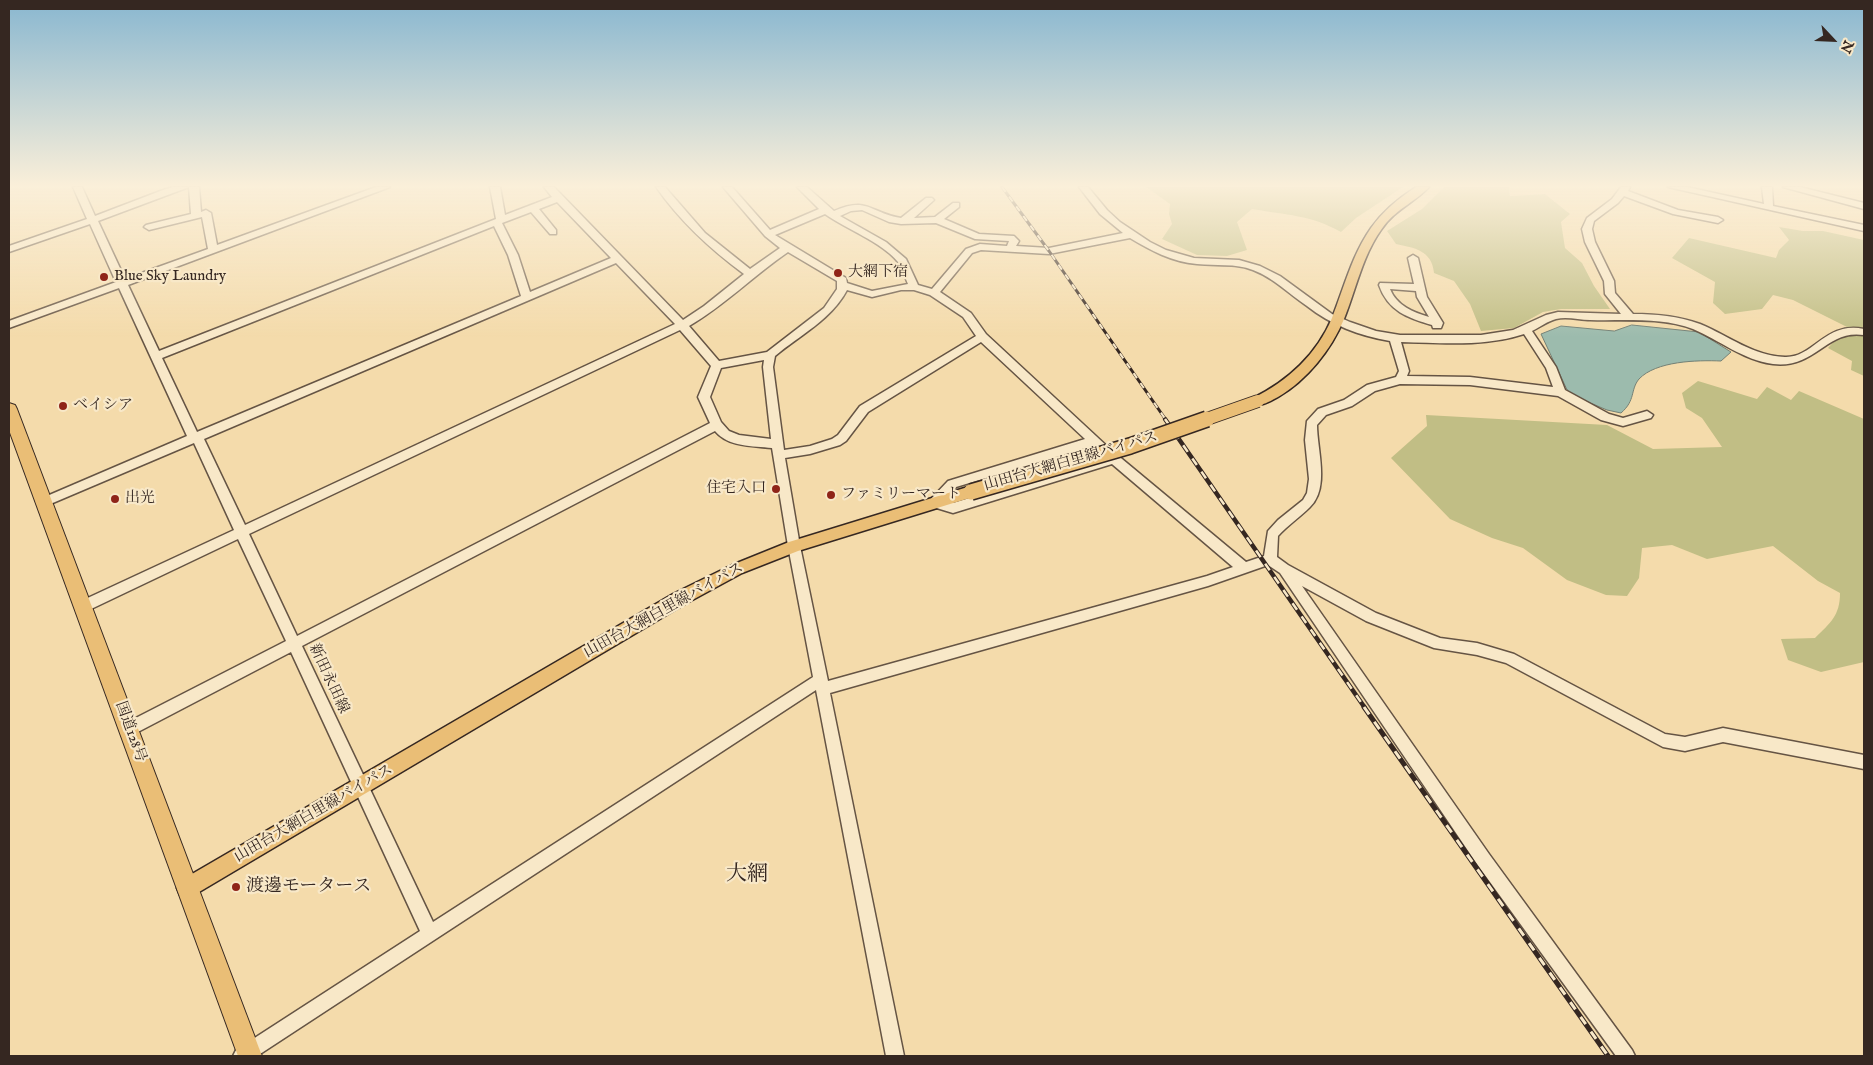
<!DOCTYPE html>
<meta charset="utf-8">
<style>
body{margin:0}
#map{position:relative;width:1873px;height:1065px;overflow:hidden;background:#f4dbab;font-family:"IM FELL English",serif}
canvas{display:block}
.frame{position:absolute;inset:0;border:10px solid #352721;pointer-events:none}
.north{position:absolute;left:1808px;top:15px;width:50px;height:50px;-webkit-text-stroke:4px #f8e8c8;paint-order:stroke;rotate:115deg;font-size:14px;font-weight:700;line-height:20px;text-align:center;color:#352721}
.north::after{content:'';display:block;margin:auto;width:18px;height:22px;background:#352721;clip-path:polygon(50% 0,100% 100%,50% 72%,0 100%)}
</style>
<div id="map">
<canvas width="1873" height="1065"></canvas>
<div class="frame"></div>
<div class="north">N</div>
</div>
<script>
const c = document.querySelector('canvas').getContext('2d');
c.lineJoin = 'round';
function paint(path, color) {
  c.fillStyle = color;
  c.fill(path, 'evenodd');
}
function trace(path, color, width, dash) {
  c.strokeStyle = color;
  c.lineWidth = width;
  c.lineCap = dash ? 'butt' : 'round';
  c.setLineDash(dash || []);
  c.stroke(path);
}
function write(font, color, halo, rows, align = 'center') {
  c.font = font + ' "IM FELL English","Noto Serif JP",serif';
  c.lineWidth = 4.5;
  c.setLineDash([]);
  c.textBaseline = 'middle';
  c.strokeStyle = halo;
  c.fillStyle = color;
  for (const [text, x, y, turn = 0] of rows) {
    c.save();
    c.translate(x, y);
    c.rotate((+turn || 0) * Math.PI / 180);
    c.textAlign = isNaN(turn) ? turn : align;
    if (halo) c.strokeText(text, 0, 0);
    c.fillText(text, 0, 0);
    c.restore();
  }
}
paint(new Path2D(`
 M1146,187H1403L1356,218L1341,232C1311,215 1286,215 1252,209L1237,222L1247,250L1227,256L1197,255L1162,239L1172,224L1169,214L1170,204Z
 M1444,187H1509L1510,196L1545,194L1570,214L1561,222L1565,248L1582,263L1594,286L1610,309H1561L1543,312L1514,328L1481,331L1470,304L1454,281L1434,273C1432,250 1414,248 1396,244L1387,231L1422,209Z
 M1779,227L1803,231H1823L1864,240V376L1851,370L1852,361L1828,348L1847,327L1793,300L1773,295L1762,309L1725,314L1713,303L1715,282L1672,258L1689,238L1776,258L1779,250L1789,240Z
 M1698,381L1757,399L1767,387L1791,400L1799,391L1864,419V662L1821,672L1788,660L1781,639L1815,638C1830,623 1840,616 1840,593L1818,581L1773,546L1707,559L1672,545L1642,548L1639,578L1627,596L1606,595L1567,580L1523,548L1492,538L1450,519L1391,458L1427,426L1426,415L1607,425L1653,449L1722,447L1702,418L1686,408L1682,393Z`), '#c1be85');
const water = new Path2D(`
 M1632,325L1699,332L1731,352L1721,361C1697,360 1656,361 1639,379C1630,390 1636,400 1621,413L1607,410L1569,394L1541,334L1561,326L1614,331Z`);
paint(water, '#9cbbad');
trace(water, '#738075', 1);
const minor = new Path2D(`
 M73,187H82L95,216L163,190L173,187H189L98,221L125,279L208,249L202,217L149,230L144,227L146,225L191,214L189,187H199L201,212L206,210L211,213L217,245L376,187H390L128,285L159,351L496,219L490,187H500L505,215L552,197L544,187H554L683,320L704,306L744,274C710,249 680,221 656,187H665L705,233L750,269L780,248L765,236L723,187H732L770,230L819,209L797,187H807L834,211C868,196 870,213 901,218L926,198H932L934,200L914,218L935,217L953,203H959V207L944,219L979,234L1014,236L1019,241L1016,246L1049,248L1123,233L1100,214L1079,187H1088L1107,210L1120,222L1150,242L1166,250L1194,258L1239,260L1260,266L1280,276L1332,314L1350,322L1376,331L1400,335H1481L1513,330L1546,315L1558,312L1621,314L1605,294L1604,281L1585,242L1582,229L1587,218L1612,199L1621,187H1630L1628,191L1678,210L1718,217L1723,220L1718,223L1673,214L1624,196L1618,203L1594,221L1592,229L1595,242L1614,281L1615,293L1633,314C1656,314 1678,316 1700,324C1729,336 1753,356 1785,357C1814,358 1825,321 1864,329V335C1826,329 1816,369 1773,364C1743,360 1719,340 1693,329C1661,317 1624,321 1590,320C1579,320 1567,316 1556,319C1548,321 1540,327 1532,331L1556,367L1565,390L1609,414L1623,418L1647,411L1653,415L1651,418L1623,426L1601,420L1558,396L1470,385L1400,384L1375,391L1352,406L1326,415L1317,425C1317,450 1330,488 1310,507C1300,517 1288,525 1278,536L1277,557L1288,565L1376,613L1440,638L1477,643L1514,654L1665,734L1685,737L1723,728L1864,755V769L1723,742L1685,751L1663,747L1506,663L1477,655L1434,648L1366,621L1302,586L1489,854L1632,1050L1635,1056H1616L1477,864L1280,573L1268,565L1208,586L830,693L904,1056H886L816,690L257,1056H233L236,1050L420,931L291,652L134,734L129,736L124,734L122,729L124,724L286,641L238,539L89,610L84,611L79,610L77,606L79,602L234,530L194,443L48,505H40L38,502L40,499L187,436L119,288L9,328V321L116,282L90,224L9,252V246L87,219ZM557,202L611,258L530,292L518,255L502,223L531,212L550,234H556V230L539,209ZM862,210L889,222L901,224L936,223L975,239L1009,241L1007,246L980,244L966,249L932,289L918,285L906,259L886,242L840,216L851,211ZM825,214C846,229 882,242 898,262C902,267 905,277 908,284L872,291L847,283L846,278L775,235ZM494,226L508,255L521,296L197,432L162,358ZM1130,238C1150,250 1172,262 1197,264C1216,266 1235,263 1253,270C1274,278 1289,294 1307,306C1331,325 1360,336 1390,341L1399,371L1396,377L1367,385L1344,400L1318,409L1307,421L1305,440L1309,479L1307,493L1303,500L1278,520L1268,531L1264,556L1246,562L1110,449L986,334L971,313L940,292L972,253L981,250L1049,254ZM788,252L837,281V289L824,308L767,352L719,361L689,326C724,306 754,275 788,252ZM616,263L675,324L245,525L204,439ZM847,290L872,297L901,290H914L930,295L963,317L976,336L860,406L838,435L832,439L810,446L784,450L773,367L775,356C800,335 831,320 847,290ZM680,330L711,366L698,397L710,423L297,636L249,534ZM1524,334L1546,368L1553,387L1470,377L1407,376L1409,371L1401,342C1441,343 1485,347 1524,334ZM981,342L1085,439L948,481L930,500L928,503L930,506L953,513L1112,464L1233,567L1207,576L828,681L800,546L785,458L810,454L840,445L846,441L868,412ZM764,360L763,367L771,439L739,435L729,431L721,422L710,397L721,368ZM715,431C728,447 753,446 772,448L788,546L813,677L433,922L302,646ZM1092,446L1105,457L953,503L944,501L956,487Z
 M1668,187H1687L1764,204L1762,187H1772L1773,206L1864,225V231Z
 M1783,187H1800L1864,203V209Z
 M1413,255L1418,258L1427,297L1443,323L1441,328H1433L1432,325C1408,318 1388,311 1379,285L1380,283L1414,284L1408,258ZM1390,289L1416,291L1417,297L1429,317C1413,312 1397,306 1390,289Z`);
const major = new Path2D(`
 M1416,187H1429C1414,203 1394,210 1381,230C1362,257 1356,289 1344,319C1331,350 1307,380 1278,397C1270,401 1262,407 1253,404L1251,401L1253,398C1288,381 1317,354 1332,318C1344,288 1352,255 1371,228C1383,211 1399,198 1416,187Z
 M971,486L976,488L978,492L976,496L798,551L742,573L685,604L194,895L187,898L180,895L177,888L180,881L673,594L732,565L789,542Z`);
const highway = new Path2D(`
 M9,403L15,405L17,409L262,1056H238L9,430Z`);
trace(minor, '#655444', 3);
trace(major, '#352721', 3);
trace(highway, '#352721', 2);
paint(minor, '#f8e8c8');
paint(major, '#eabe76');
paint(highway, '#eabe76');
const railFar2 = new Path2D(`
 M1002,187L1049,251L1166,420`);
const railFar1 = new Path2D(`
 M1165,419L1365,708`);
const rail = new Path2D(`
 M1364,707L1608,1056`);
trace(railFar2, '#352721', 3);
trace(railFar1, '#352721', 4.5);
trace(rail, '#352721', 5);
trace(railFar2, '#f8e8c8', 2, [6]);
trace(railFar1, '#f8e8c8', 2.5, [8]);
trace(rail, '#f8e8c8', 3, [9]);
const majorBridgeFar1 = new Path2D(`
 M1204,420L1258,401`);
const majorBridge = new Path2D(`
 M971,492L1130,446L1207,419`);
trace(majorBridgeFar1, '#352721', 14, []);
trace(majorBridge, '#352721', 18, []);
trace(majorBridgeFar1, '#eabe76', 12);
trace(majorBridge, '#eabe76', 15);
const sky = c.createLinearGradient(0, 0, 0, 337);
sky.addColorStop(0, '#89b7d0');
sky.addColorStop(0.55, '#faefd9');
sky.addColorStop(1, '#faefd900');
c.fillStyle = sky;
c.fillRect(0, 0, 1873, 337);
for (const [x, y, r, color] of [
 [838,273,5,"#8f2418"],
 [104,277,5,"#8f2418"],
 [63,406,5,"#8f2418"],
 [776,489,5,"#8f2418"],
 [831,495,5,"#8f2418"],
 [115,499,5,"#8f2418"],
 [236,887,5,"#8f2418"]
]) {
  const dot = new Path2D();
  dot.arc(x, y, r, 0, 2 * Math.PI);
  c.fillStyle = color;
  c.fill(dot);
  trace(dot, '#f8e8c8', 2);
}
write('15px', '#352721', '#f8e8c8', [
 ["大網下宿",848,273],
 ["Blue Sky Laundry",114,277],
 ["ベイシア",73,406],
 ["住宅入口",766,489,"right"],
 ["ファミリーマート",841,495],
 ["出光",125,499]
], 'left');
write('15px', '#352721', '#f8e8c8', [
 ["山田台大網白里線バイパス",1071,462,-16],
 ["山田台大網白里線バイパス",664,611,-29],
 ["新田永田線",328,679,65],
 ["国道128号",130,732,70],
 ["山田台大網白里線バイパス",314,814,-30]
]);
write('18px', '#352721', '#f8e8c8', [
 ["渡邊モータース",246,887]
], 'left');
write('21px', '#352721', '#f8e8c8', [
 ["大網",747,876]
]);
</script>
